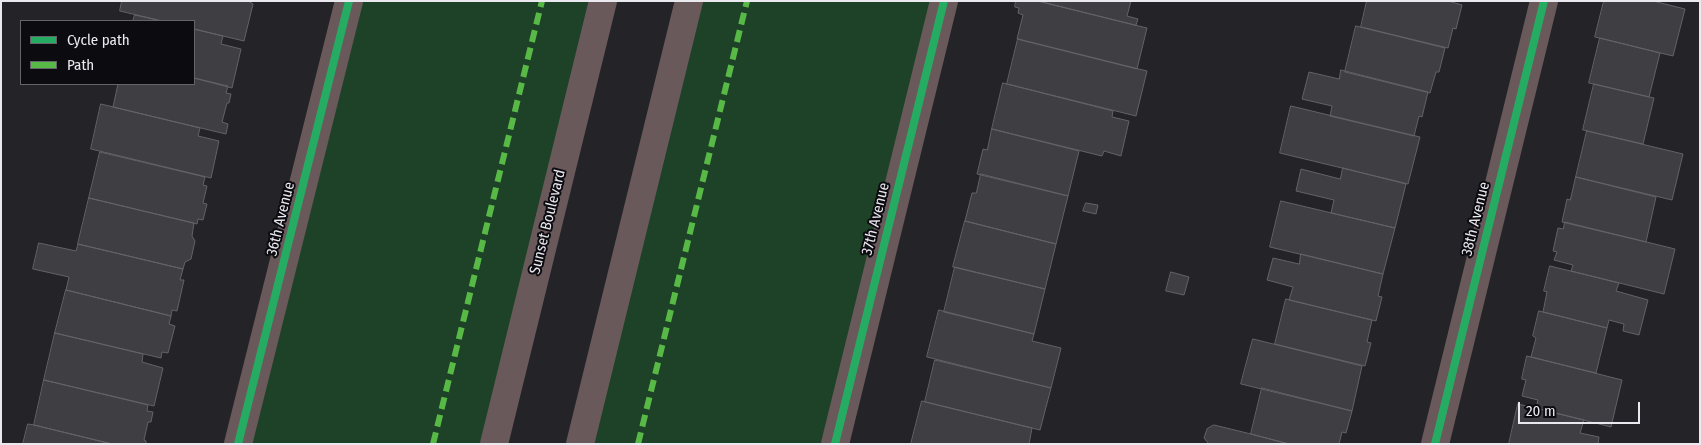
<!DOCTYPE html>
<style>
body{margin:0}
#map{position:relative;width:1701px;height:445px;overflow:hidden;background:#232328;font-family:"Fira Sans Condensed",sans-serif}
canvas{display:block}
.frame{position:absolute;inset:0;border:2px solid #eae9f0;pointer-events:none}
.legend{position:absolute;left:20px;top:20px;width:175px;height:65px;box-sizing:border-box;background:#0c0b0f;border:1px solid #656469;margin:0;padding:6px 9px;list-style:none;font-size:15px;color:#eae9f0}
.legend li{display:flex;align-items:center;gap:10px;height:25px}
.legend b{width:25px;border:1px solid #656469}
.scale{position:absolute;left:1518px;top:402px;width:122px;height:22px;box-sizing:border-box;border:2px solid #eae9f0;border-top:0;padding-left:6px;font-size:15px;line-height:18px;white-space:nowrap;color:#eae9f0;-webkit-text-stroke:4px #0c0b0f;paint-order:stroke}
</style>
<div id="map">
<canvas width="1701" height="445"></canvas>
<div class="frame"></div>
<ul class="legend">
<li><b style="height:6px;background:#26ab63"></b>Cycle path</li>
<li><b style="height:6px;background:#58b947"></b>Path</li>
</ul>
<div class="scale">20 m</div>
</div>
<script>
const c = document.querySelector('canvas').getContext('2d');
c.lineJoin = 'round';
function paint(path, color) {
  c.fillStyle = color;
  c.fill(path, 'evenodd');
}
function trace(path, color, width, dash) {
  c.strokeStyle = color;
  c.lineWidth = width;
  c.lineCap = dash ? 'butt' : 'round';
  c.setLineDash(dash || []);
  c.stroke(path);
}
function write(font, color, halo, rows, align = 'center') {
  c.font = font + ' "Fira Sans Condensed",sans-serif';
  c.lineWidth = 4;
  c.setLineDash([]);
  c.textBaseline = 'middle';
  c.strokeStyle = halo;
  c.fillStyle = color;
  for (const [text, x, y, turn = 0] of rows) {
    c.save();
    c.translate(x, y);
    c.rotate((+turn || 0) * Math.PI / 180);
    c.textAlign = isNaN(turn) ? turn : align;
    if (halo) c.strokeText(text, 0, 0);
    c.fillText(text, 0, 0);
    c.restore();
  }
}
paint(new Path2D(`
 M349,1H603L494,444H239Z
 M689,1H943L835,444H580Z`), '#1e4227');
const building = new Path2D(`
 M122,1H248L253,4L244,41L194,29V21H162L120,11Z
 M1016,1H1038L1147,28L1137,69L1017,39L1023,15L1018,13L1019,8L1015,7Z
 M1038,1H1131L1127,16L1138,19L1136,25Z
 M1367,1H1448L1462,5L1456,29L1453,28L1448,48L1361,27Z
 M1604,1H1653L1685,9L1673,56L1595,37Z
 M135,15L162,21H133Z
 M1356,26L1445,48L1439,72H1436L1430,93L1345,72Z
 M194,29L223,36L221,44L241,49L232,88L194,78Z
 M1600,38L1660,53L1649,97L1589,83Z
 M1018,39L1147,71L1136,116L1007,84Z
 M1341,70L1428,92L1422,117L1419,116L1414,136L1330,116L1332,106L1302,99L1309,72L1339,79Z
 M194,78L228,86L226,93L231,94L229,103H227L222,122L228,124L226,134L113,107L118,84H194Z
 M1003,83L1113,111L1112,117L1129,121L1121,156L1104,151L1102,156L992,129Z
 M1594,84L1654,98L1643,144L1583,130Z
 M101,104L200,128L198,136L219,141L211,178L91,149Z
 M1291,106L1420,137L1408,184L1280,153Z
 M992,129L1079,151L1068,196L977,174L983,149L987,150Z
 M1587,131L1683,154L1672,200L1576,177Z
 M100,152L205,177L203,185L207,186L203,203L207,204L203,220L198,219L197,224L89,198Z
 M1343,168L1406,184L1395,228L1331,213L1334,200L1296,191L1301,169L1340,179Z
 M981,174L1068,196L1056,244L965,221L972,193H976Z
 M1576,177L1656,197L1646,242L1562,222L1567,199L1570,200Z
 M89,198L194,223L192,236L195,241L191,259L185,262L183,269L78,244Z
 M1281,201L1395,228L1383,274L1270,247Z
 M1086,203L1098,205L1096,214L1083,211Z
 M965,221L1056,244L1045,289L953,267Z
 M1565,222L1675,249L1664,294L1571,271L1573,265L1554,260L1557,252L1553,251L1558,228L1563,229Z
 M39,243L76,251L78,244L183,269L180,280H184L177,311L172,310L171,316L66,290L69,277L33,269Z
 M1301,254L1383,274L1378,296L1382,297L1376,321L1289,300L1293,287L1267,280L1273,258L1299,264Z
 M1550,266L1619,283L1616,291L1648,300L1639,335L1623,331L1624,324L1609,320L1607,328L1543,312L1547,292L1544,291Z
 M955,267L1045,289L1034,334L944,312Z
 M1171,272L1189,277L1184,295L1166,291Z
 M66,290L171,316L169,324L175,326L168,353L162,352L161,358L55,333Z
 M1286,299L1372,320L1367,342L1371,343L1365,366L1275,344Z
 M939,310L1034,334L1032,341L1061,348L1051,388L927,357Z
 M1539,311L1607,328L1596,373L1531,357L1536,338L1533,336Z
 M55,333L143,354L142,362L163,368L154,406L44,380Z
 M1253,339L1362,366L1352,411L1241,384Z
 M1527,356L1622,380L1611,427L1536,408L1538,400L1522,396L1526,380L1522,379Z
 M935,360L1051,388L1040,430L925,402Z
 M44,380L148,405L147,411L153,412L151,422H148L144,440L146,441V444H112L34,425Z
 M1262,388L1352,411L1346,433L1342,432L1339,444H1289L1251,434Z
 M922,401L1032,428L1029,444H911Z
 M1518,404L1584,420L1580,433L1599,437L1598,444H1509Z
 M28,424L34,425L112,444H23Z
 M1214,425L1251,434L1289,444H1209L1204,438L1207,429Z`);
paint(building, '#3f3e42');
trace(building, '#636367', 1);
trace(new Path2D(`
 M238,444L349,1
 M835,444L944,1
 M1435,444L1544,1`), '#69595a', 28);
trace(new Path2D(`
 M494,444L603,1
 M580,444L689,1`), '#6a595b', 28);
trace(new Path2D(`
 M433,444L542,1
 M638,444L747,1`), '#58b947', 6, [12, 6]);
trace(new Path2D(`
 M238,444L349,1
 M835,444L944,1
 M1435,444L1544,1`), '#26ab63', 8);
write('15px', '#eae9f0', '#0c0b0f', [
 ["36th Avenue",281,219,-76],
 ["37th Avenue",876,219,-76],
 ["38th Avenue",1476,219,-76],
 ["Sunset Boulevard",548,222,-76]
]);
</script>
